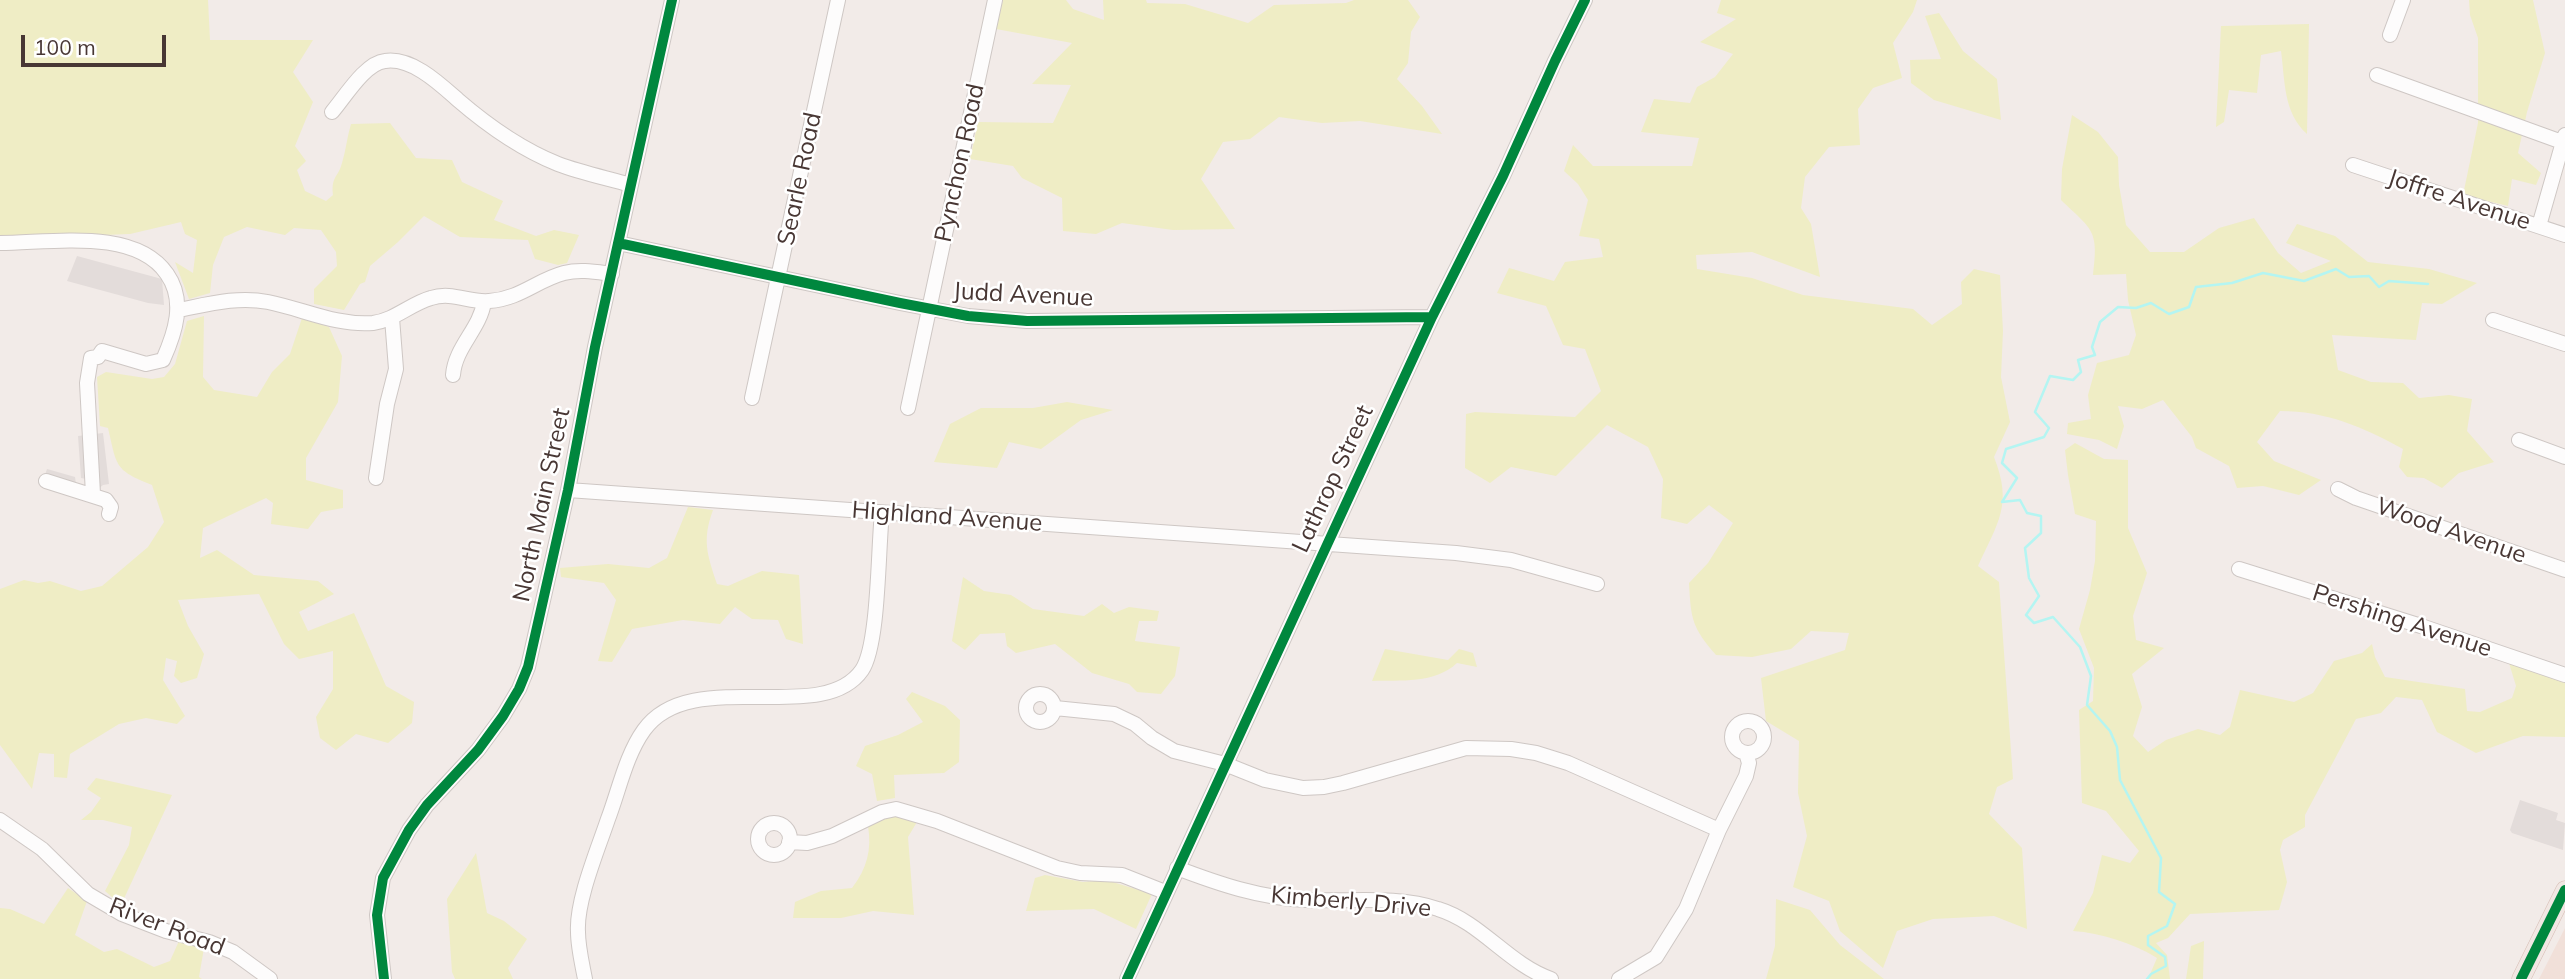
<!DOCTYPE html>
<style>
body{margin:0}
#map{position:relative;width:2565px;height:979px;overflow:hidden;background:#f2ebe8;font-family:Mulish,sans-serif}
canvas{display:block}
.scale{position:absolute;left:21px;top:35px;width:145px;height:32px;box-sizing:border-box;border:4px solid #483734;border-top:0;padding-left:9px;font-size:21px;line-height:24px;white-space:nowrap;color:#483734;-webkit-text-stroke:5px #fff;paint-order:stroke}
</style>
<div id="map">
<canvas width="2565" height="979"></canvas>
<div class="scale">100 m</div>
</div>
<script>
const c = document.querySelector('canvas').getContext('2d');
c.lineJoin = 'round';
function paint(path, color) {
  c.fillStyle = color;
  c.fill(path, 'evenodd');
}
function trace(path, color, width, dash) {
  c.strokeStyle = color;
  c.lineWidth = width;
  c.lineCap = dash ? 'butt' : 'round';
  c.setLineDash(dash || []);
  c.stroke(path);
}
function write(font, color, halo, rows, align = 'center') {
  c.font = font + ' Mulish,sans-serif';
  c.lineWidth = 5;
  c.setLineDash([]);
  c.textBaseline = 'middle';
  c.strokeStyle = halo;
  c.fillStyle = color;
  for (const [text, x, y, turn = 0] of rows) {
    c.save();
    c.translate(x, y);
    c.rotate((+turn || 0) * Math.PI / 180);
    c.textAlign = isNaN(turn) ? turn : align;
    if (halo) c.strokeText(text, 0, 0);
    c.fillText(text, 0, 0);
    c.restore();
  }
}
paint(new Path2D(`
 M2565,928V979H2539Z`), '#f1e0d9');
paint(new Path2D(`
 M0,0H208L210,40H313L293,72L313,102L295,146L306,161L297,170L305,191L326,201L333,195C331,176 338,178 342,163C346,150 347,137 351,124L390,123L416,158L452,160L462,182L503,201L494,220L536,236L554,230L579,235L567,263L558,265L535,259L528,240L460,237L424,216L398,242L370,266L365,282L360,284L344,310L314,304V289L337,266L336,252L321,230L294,228L285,235L247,227L224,237L213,265L210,293L189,299L175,262L193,273L197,240L185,234L181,222L130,234L0,239Z
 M1003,0H1066L1073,9L1104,20L1103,0H1146L1147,3L1185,4L1248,23L1274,5L1346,3L1354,0H1408L1420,17L1411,32L1408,63L1397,79L1422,106L1442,134L1360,121L1322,123L1279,117L1250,139L1223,142L1201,179L1235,229L1173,230L1122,223L1096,234L1063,231L1062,198L1022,178L1013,166L970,159L978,122L1053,123L1071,85L1032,84L1072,43L996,29Z
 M1721,0H1917L1913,12L1893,43L1902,78L1873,88L1858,109L1860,145L1829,147L1805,177L1801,208L1811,224L1820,277L1752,252L1696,255L1697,269L1752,278L1803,295L1913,309L1932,325L1962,304L1961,282L1974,269L2000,275L2003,331L2001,377L2010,422L1994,457C2013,505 1998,522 1978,566L1999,582L2013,779L1997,787L1989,814L2022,848L2027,929L1994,916L1933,919L1897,931L1883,968L1840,931L1829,901L1793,887L1807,836L1798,793L1799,741L1766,721L1761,678L1845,650L1849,633L1811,631L1791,649L1752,657L1716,655C1692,627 1691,620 1689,583L1708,563L1733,523L1709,505L1687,524L1661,518L1663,479L1648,447L1607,425L1556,476L1511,467L1490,483L1465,468L1466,414L1475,412L1575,417L1601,391L1585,349L1563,345L1546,306L1497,293L1509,268L1554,281L1565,262L1603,257L1599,239L1579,236L1588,200L1578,184L1564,171L1573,145L1593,166H1692L1699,138L1641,132L1654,99L1690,103L1697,87L1715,77L1733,54L1700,42L1736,19L1717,13Z
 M2469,0H2533L2545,53L2527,112L2518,153L2541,173L2536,185L2512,179L2508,206L2463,195L2478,123V38L2470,15Z
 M1939,13L1963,51L1997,79L2001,120L1934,100L1911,83L1910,60L1941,59L1925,16Z
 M2309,24L2307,134C2283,113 2285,80 2281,51L2261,55L2257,93L2229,90L2224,122L2216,127L2221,26Z
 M2072,115L2098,132L2118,157L2119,185L2126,225L2150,252H2184L2219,228L2254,218L2278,253L2301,273L2331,261L2286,243L2297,224L2335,236L2368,262L2429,269L2477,283L2442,304L2422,303L2416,340L2332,335L2338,370L2371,382L2403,383L2419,398L2449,395L2472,399L2467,431L2494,462L2459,473L2442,488L2424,478L2407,477L2399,467L2403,449C2363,427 2326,411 2280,411L2257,442L2274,461L2321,480L2299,495L2263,486L2237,488L2229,466L2196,448L2192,437L2163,400L2142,409L2118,406L2124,426L2117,449L2099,440L2067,434L2068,423L2091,419L2088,395L2097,363L2129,355L2136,335L2128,300L2126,274L2093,275C2099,229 2092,230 2061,200L2062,169Z
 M204,316L203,377L214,390L257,397L272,372L290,354L302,318L329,327L342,356L338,402L306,458V480L343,490V508L321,512L308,529L271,524L273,503L266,498L203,528L200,558L217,550L254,575L318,581L334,594L299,612L308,631L354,613L386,686L414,702L412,723L388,743L356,734L336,750L320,738L316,717L333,689V651L299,659L284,644L259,594L178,600L188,626L204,654L197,678L181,683L174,676L177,661L166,658L163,680L185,716L177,724L146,718L119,724L70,754L67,778L54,777V754L39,753L32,789L0,745V589L24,580L38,583L50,581L81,591L102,586L148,547L164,522L152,485C114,470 117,466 108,428L100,426L97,377L106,372L152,379L164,377L175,364L187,321Z
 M1067,402L1113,410L1081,420L1041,449L1009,442L997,468L934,462L950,424L981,408H1033Z
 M2075,443L2104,459L2128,460V528L2147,573L2133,616L2136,640L2164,648L2132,674L2142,707L2133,736L2148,752L2166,740L2198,729L2220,735L2230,727L2240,690L2294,702L2313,693L2334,661L2362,653L2372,644L2375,657L2385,677L2465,689L2467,711L2480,712L2512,698L2516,686L2509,663L2565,682V737L2523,736L2476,753L2437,732L2422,700L2396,697L2381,713L2356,719L2305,815V827L2283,840L2280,850L2287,882L2279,910L2190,914L2168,938L2156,943L2167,955L2170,979H2148L2157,958C2133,943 2101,933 2073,931L2093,893L2102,855L2130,863L2139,851L2106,811L2082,803L2079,710L2093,701L2094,668L2079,629L2090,590L2095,561L2096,521L2075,514L2068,475L2065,450Z
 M688,507L713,510C702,540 707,554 717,584L728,586L762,571L799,575L803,644L786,639L778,620L752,619L735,607L720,624L683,620L632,629L612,662L598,661L616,600L604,583L561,577L560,568L608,564L649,568L667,558Z
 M963,577L984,591L1011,595L1033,609L1084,616L1102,604L1114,613L1129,607L1159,611L1157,621H1139L1135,641L1180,647L1175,676L1161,694L1137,692L1129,684L1092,673L1055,644L1016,653L1007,646L1005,633L980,634L965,650L952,641Z
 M1385,649L1448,660L1459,649L1473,653L1477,667L1457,663C1435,684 1400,680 1372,681Z
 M912,692L945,706L960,720L959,762L944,773L894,775L895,798L877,801L872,774L856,766L865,746L898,735L923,722L906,699Z
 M96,778L172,795L121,905L105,891L129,845L132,827L103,820H81L91,812L101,798L87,789Z
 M892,815L917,822L908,837L914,915L873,911L841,918H793L795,902L821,891L852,888C867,869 872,849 868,826Z
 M476,853L487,913L504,921L527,939L508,968L513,979H455L452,972L447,899Z
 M1045,875L1083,882L1106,880L1152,894L1136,929L1094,909L1026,911L1035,878Z
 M68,888L87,901L75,935L104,952L117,949L154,967L170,961L179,941L204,948L199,977L202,979H0V908L10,909L44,924Z
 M1776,899L1810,910L1840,945L1884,979H1766L1775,946Z
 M2204,941L2203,979H2186L2191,946Z`), '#efedc5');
paint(new Path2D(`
 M77,256L162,279L164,305L148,303L67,281Z
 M103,433L109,484L103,485L85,500L45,488L38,483L40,478H44L47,469L75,477L76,484L83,486L86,484V479L81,478L78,436Z
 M2520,800L2558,813L2556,820L2565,823L2563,850L2512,833L2510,830Z`), '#e3dcda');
trace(new Path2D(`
 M2147,979L2151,974L2166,966L2165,957L2148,945V936L2167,926L2175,904L2159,892L2161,858L2120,780L2117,747L2110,731L2087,705L2091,676L2080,647L2053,617L2034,623L2026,615L2039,596L2029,578L2025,548L2041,533V516L2027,513L2020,500L2002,502L2017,478L2002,463L2006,449L2044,437L2049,428L2035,412L2050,376L2073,380L2081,372L2078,360L2095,355L2092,347L2100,322L2118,307L2136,308L2151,303L2169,314L2189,307L2196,287L2232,283L2263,273L2304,281L2336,269L2349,277L2369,276L2379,287L2389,281L2428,284`), '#b4f5f2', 2.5);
const minor = new Path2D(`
 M2390,35L2403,0
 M2377,75L2562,142
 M332,112C345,97 365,63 385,61C412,57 440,84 458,100C487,125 523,150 558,164C582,173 607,178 631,185
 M2353,165L2565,235
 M2539,226L2565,135
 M0,243C50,243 135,227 167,274C186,301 175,333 163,360L146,364L102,351L98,357L91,358L87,383L93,494
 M618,243L900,303L968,316L1027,321L1432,317
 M179,310C209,304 238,296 268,302C303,309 337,326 373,323C395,320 410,304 431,298C452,291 470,303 489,301C520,299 537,280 564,273C580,269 596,272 612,274
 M2493,320L2565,344
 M453,375C455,347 480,329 484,302
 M752,398L838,0
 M908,408L995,0
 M2519,440L2565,457
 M376,478L387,404L396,369L392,318
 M46,481L106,500L111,507L109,514
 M2338,489L2356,498L2565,570
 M568,490L1456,553L1511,560L1597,584
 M2239,569L2421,626L2565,675
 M1026 708a14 14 0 1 1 28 0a14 14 0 1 1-28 0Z
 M1055,708L1114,714L1135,724L1152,738L1174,751L1225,764L1265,780L1303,788L1324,787L1343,783L1466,748L1511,749L1536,753L1568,763L1719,830
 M1732 737a16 16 0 1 1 32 0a16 16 0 1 1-32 0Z
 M0,820L42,849L88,894L122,914L166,931L209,942L233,952L270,979
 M758 839a16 16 0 1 1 32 0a16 16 0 1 1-32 0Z
 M789,842L807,843L832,836L882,812L896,809L937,821L1057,868L1080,873L1122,875L1165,892
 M1177,868C1219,884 1260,898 1306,900C1349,902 1397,895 1438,909C1481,922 1508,964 1551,979
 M384,979L377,915L383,878L409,830L427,805L478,750L503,716L519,689L528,667L568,490L595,347L672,0
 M585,979C582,963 578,947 578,932C576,901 598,849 608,819C619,790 626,755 644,730C691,664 822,728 862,670C879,645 878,548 882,513
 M1127,979L1432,317L1503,176L1555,61L1585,0
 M1619,979L1656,957L1686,909L1719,830L1746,776L1749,763L1746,753`);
const major = new Path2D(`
 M2521,979L2565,890`);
trace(minor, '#cec7c4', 16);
trace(major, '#d6bdb4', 19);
trace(minor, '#fdfcfc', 14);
trace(major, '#f1e7e3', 18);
trace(new Path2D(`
 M618,243L900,303L968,316L1027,321L1432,317
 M384,979L377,915L383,878L409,830L427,805L478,750L503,716L519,689L528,667L568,490L595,347L672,0
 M1127,979L1432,317L1503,176L1555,61L1585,0
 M2521,979L2565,890`), '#00873e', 10);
write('24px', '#483734', '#fff', [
 ["Pynchon Road",960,163,-78],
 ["Searle Road",800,179,-78],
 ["Joffre Avenue",2459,200,18],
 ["Judd Avenue",1023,295,3],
 ["Lathrop Street",1333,479,-65],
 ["North Main Street",542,505,-78],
 ["Highland Avenue",947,517,4],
 ["Wood Avenue",2451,531,19],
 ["Pershing Avenue",2402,621,18],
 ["Kimberly Drive",1351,902,5],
 ["River Road",167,927,21]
]);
</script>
